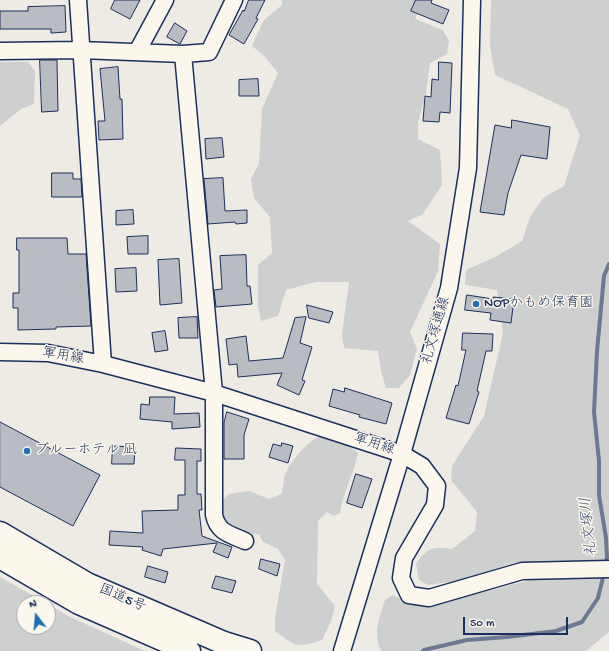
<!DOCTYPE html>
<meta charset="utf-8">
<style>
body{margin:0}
#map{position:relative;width:609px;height:651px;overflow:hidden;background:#eeebe4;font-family:"Gochi Hand",sans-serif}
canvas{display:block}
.north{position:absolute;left:16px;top:595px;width:40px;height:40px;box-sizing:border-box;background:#fbf7ec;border:1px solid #a1a7b3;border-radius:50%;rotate:344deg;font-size:11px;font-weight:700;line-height:16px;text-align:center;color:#1b2f5e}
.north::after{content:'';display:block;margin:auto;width:14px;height:18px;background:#1f6fb2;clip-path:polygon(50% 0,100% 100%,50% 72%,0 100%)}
.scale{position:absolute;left:463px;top:617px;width:105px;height:18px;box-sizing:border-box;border:2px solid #1b2f5e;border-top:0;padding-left:5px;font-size:12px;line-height:14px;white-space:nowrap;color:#1b2f5e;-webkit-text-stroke:3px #fbf7ec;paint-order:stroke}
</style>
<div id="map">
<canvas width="609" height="651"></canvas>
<div class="north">N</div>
<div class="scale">50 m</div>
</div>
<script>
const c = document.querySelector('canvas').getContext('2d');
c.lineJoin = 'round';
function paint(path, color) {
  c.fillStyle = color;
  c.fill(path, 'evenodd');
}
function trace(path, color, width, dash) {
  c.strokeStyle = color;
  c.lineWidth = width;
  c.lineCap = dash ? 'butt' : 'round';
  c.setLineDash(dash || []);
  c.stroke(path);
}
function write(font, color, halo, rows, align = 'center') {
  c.font = font + ' "Gochi Hand","Klee One",sans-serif';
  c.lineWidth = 3;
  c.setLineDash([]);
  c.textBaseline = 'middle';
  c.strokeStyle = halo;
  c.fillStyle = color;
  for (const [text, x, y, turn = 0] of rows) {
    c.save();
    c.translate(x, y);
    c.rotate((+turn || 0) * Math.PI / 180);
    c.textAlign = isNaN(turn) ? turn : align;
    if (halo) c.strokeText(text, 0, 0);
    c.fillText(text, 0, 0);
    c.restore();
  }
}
paint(new Path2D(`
 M282,0H424L415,19L443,30L449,41L447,54L430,63L426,93L418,122V139L440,150L442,185L423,214L408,221L440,244L438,271L410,332L417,349L410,375L399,388H386L381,371L378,351L344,348L342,334L349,282H316L286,290L278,316L261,321L258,306V265L272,253L270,217L254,198L251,179L259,164L262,109L278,73L264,56L252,46L264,20L282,5Z
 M491,0H609V632L586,651H381C373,632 379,618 385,600L393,595L399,598L402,602C445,605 486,591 527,581V564L516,562L456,581L428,585L419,580L416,564C428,547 432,547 452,549L475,531L477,512L451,480L452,466L484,416L503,333L497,290L465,285L466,270L495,257L522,241L530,217L543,198L564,186L580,135L568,109L495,75L490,46Z
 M0,62H28L35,71L34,104L21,109L0,126Z
 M320,436L344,442L358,453C354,474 343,492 340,513L333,516L327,512L318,521L317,584L335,606L331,621L322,640C296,648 296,647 275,631V617L285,560L278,549L263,542L259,534H246L220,523L218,505L229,494L249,491L269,499L282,494C283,488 283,481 285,475C291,460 305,444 320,436Z
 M0,577L46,603H24V627H48V604L70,617L145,651H0Z`), '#cecfcf');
trace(new Path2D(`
 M605,566L607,557L606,538L599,495V461L594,412L597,351L604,276L609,264
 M423,651L424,650L467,640L507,637L556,631L582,622L598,598L604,573`), '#6d7892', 4);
const building = new Path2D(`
 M115,0H140L130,19L111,9Z
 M249,0H265L256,18L258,19L244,44L229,35L243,10L244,11Z
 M416,0H432L431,3L449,10L443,24L411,11Z
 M65,6L66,32L51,33V29H0V11H28V7Z
 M175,23L187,31L180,44L167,37Z
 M40,60H57L58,111L42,112Z
 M439,62L452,63L450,113L440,112L439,122L423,121L425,96L431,97L432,79L438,80Z
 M118,67L120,99H122L123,139L99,140L98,121H105L100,69Z
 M258,79L259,96H239V80Z
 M512,120L550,127L547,159L521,155L508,193L504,215L480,212L495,125L511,128Z
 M222,138L224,157L206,159L205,139Z
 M52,173H73V179H81L82,197H52Z
 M223,178L225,211L247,210V223L236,224L235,222L208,224L204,179Z
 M133,210L134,224L116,225V211Z
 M148,236V254H128L127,237Z
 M17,238H67L68,254H86L91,326L56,327V329L18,330V308H13V293H19V250H17Z
 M246,255L247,286H250L252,304L216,307L214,290L222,289L220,256Z
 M179,259L182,303L160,305L158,260Z
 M136,268L137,291L116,292L115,269Z
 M467,295L493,299V297L514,299L511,323L490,320L491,313L465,310Z
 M307,305L333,312L329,323L309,318Z
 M197,317L198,338H179L178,318Z
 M306,317L300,343L312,347L302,380L305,381L299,395L277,385L282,373L238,377L237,364L229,365L226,339L246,336L249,361L283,358L295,318Z
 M165,331L168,350L155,352L152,333Z
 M463,333L493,334L492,351H486L477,391L479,392L469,424L446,418L456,385L458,386L466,350H462Z
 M345,388L392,403L386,424L359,417L360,415L329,406L333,389L344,392Z
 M150,397H175L174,414L199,413L200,427L172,429V422L140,419L141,404L149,405Z
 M227,412L249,419L244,435V459H224V423Z
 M0,422L100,475L73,526L0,487Z
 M282,443L293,446L288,463L269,457L273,444L281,446Z
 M113,446L135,447L134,464H112Z
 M176,448L201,449V461H197V494H201L202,510H199L202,536L232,547L228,558L213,552L217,543L163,549L161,556L142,550L143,547L109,545L110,531L143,533L142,511L178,510V495H185V460H175Z
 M356,474L372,479L362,508L347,503Z
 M261,559L280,564L277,576L259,569Z
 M148,566L168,572L165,583L145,577Z
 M216,576L236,581L232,593L212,588Z`);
paint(building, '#b9bcc3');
trace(building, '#1b2f5e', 1);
const minor = new Path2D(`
 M78,0L103,364
 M0,51L81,50L183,54L209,52L234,0
 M137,52L165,0
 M183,54L214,393V515C218,533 230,534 245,541
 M0,352L48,353L103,364L214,393L402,454L422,466L437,486L435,505L404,558L401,578L409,595L429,598L522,571L609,569
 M342,651L402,454L449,288L468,168L472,0`);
const highway = new Path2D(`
 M0,533L87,584L224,643L250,651
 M0,557L79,603L189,651`);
trace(minor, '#1b2f5e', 19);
trace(highway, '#1b2f5e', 25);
trace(minor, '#fbf7ec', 16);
trace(highway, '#fbf7ec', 22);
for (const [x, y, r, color] of [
 [476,304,4,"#1f6fb2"],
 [27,451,4,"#1f6fb2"]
]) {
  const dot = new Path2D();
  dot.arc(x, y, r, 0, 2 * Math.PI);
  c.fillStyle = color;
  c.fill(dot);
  trace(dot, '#fbf7ec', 1.5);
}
write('14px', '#1b2f5e', '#fbf7ec', [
 ["NOPかもめ保育園",484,304],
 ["ブルーホテル 凪",35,451]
], 'left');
write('14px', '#1b2f5e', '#fbf7ec', [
 ["礼文塚通線",437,331,-74],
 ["軍用線",63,357,9],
 ["軍用線",374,445,18],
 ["国道5号",122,599,23]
]);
write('italic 15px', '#445378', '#fbf7ec', [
 ["礼文塚川",590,527,-96]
]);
</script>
